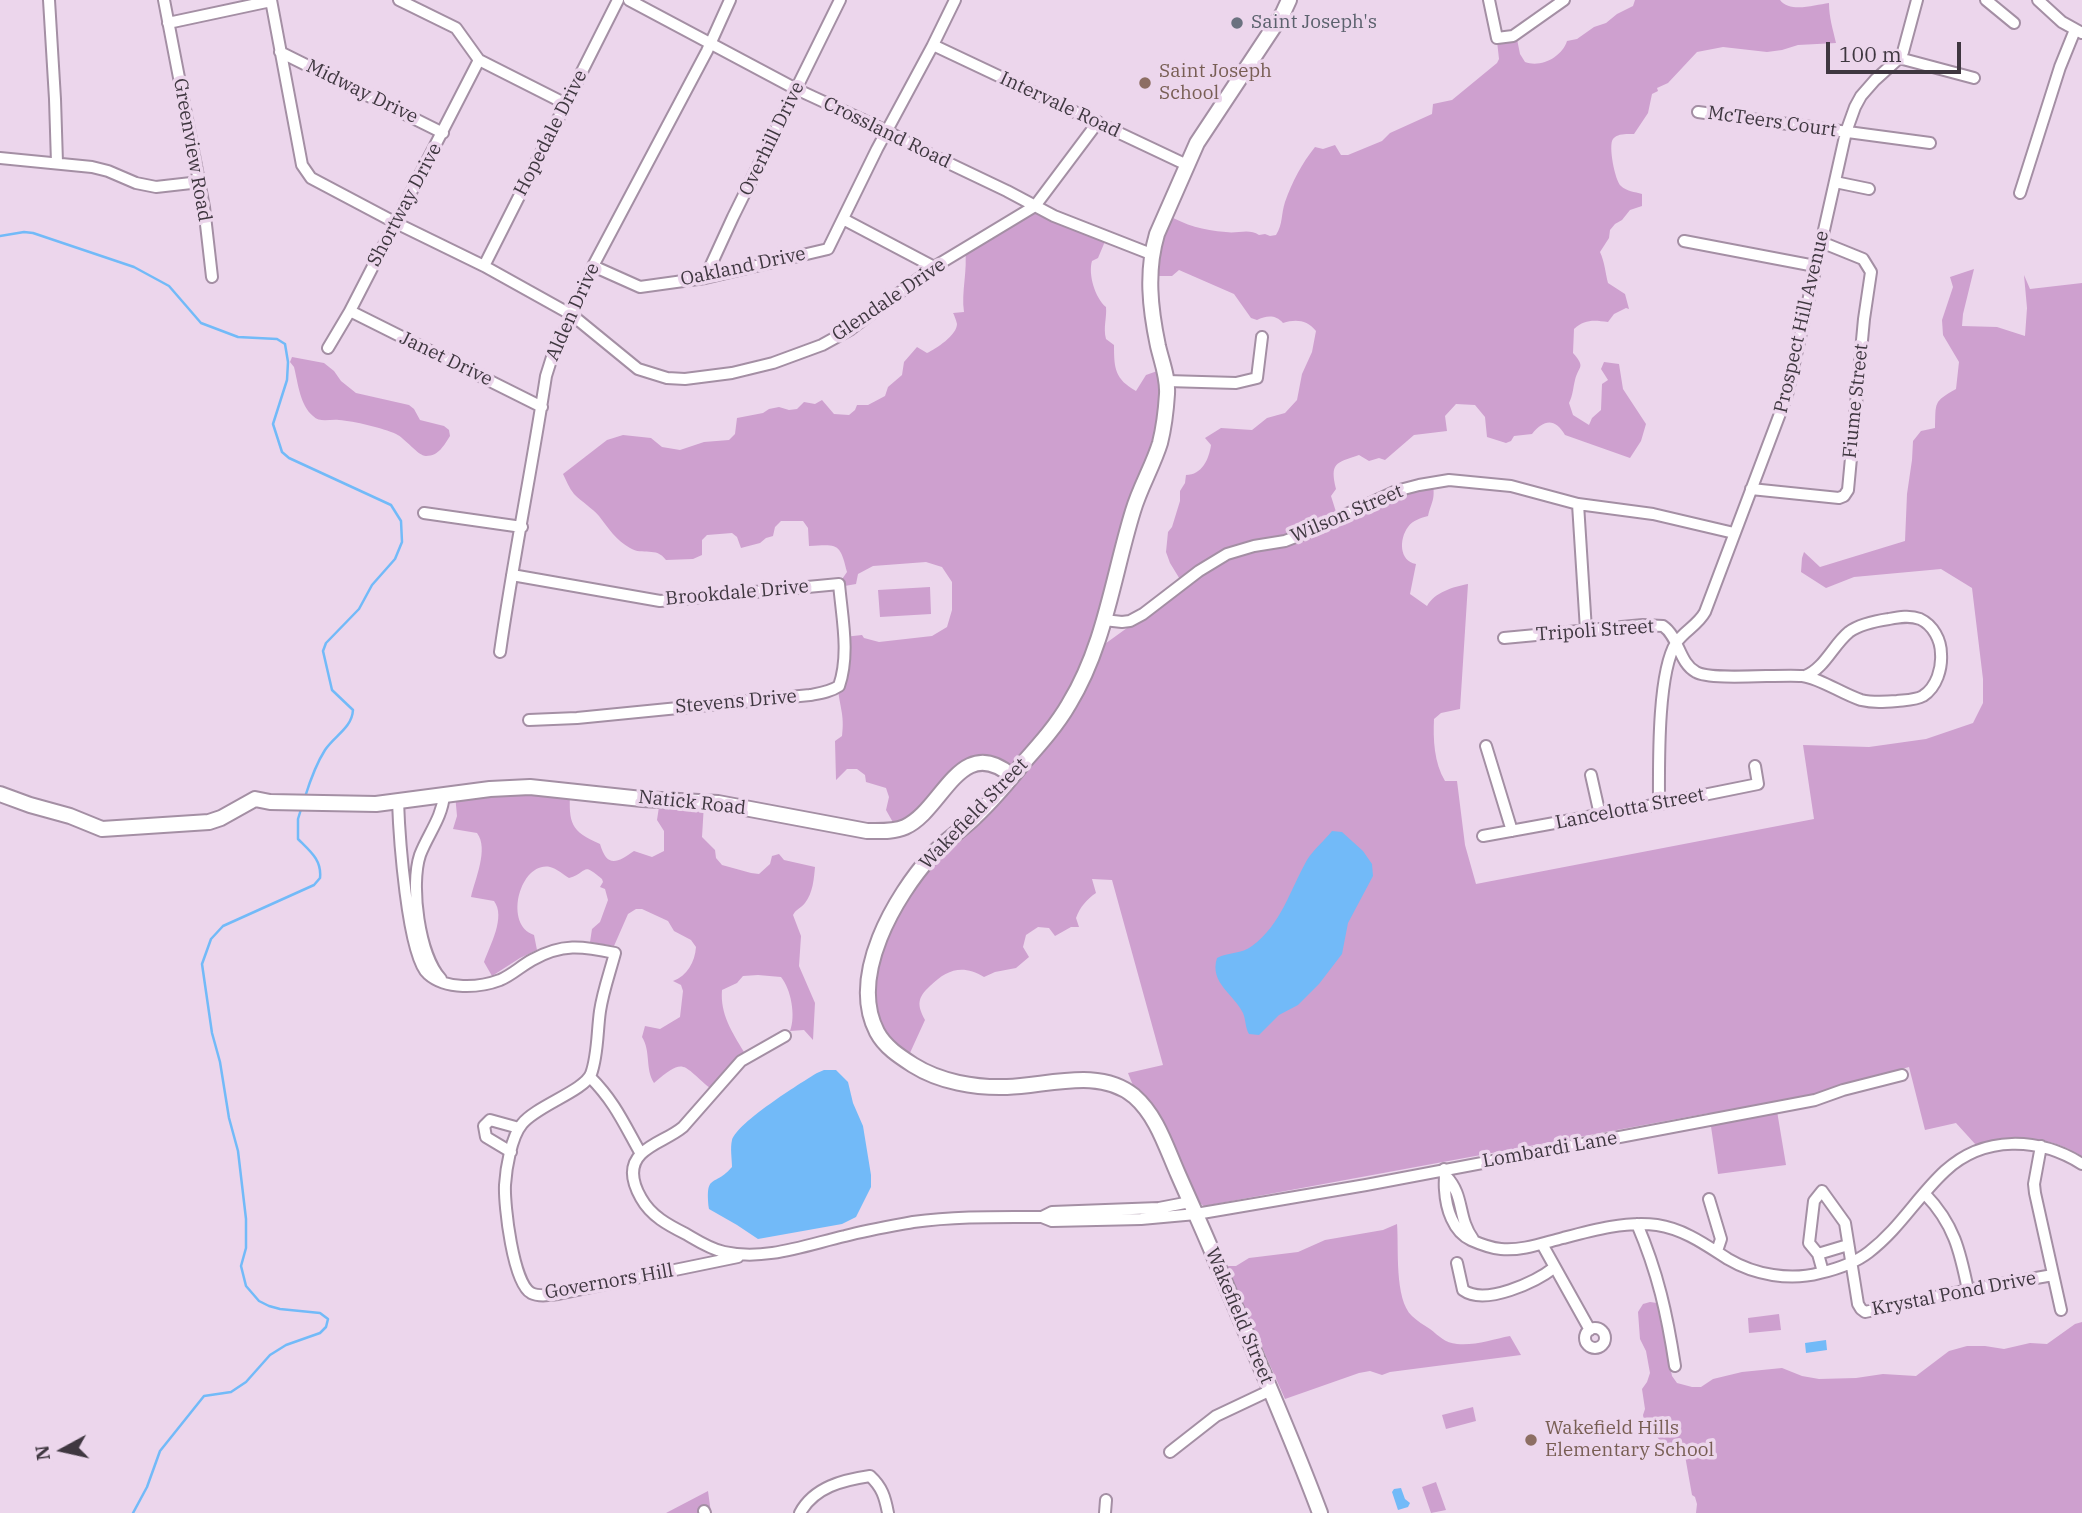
<!DOCTYPE html>
<style>
body{margin:0}
#map{position:relative;width:2082px;height:1513px;overflow:hidden;background:#ecd6ec;font-family:"IBM Plex Serif",serif}
canvas{display:block}
.north{position:absolute;left:28px;top:1415px;width:70px;height:70px;-webkit-text-stroke:5px #ecd6ec;paint-order:stroke;rotate:262deg;font-size:19px;font-weight:700;line-height:28px;text-align:center;color:#3f3740}
.north::after{content:'';display:block;margin:auto;width:24px;height:32px;background:#3f3740;clip-path:polygon(50% 0,100% 100%,50% 72%,0 100%)}
.scale{position:absolute;left:1826px;top:42px;width:135px;height:32px;box-sizing:border-box;border:4px solid #3f3740;border-top:0;padding-left:9px;font-size:21px;line-height:24px;white-space:nowrap;color:#3f3740;-webkit-text-stroke:5px #ecd6ec;paint-order:stroke}
</style>
<div id="map">
<canvas width="2082" height="1513"></canvas>
<div class="north">N</div>
<div class="scale">100 m</div>
</div>
<script>
const c = document.querySelector('canvas').getContext('2d');
c.lineJoin = 'round';
function paint(path, color) {
  c.fillStyle = color;
  c.fill(path, 'evenodd');
}
function trace(path, color, width, dash) {
  c.strokeStyle = color;
  c.lineWidth = width;
  c.lineCap = dash ? 'butt' : 'round';
  c.setLineDash(dash || []);
  c.stroke(path);
}
function write(font, color, halo, rows, align = 'center') {
  c.font = font + ' "IBM Plex Serif",serif';
  c.lineWidth = 7;
  c.setLineDash([]);
  c.textBaseline = 'middle';
  c.strokeStyle = halo;
  c.fillStyle = color;
  for (const [text, x, y, turn = 0] of rows) {
    c.save();
    c.translate(x, y);
    c.rotate((+turn || 0) * Math.PI / 180);
    c.textAlign = isNaN(turn) ? turn : align;
    if (halo) c.strokeText(text, 0, 0);
    c.fillText(text, 0, 0);
    c.restore();
  }
}
paint(new Path2D(`
 M1635,0H1780C1790,13 1814,5 1829,3C1829,18 1833,29 1836,43L1798,45L1782,50L1767,52L1723,47L1697,52L1668,83L1657,88L1658,91L1652,94L1648,113L1634,134C1627,134 1618,133 1613,139C1608,145 1615,181 1621,186C1626,191 1635,192 1642,194V206L1630,210L1622,220L1615,224L1610,230L1609,238L1600,252C1605,263 1605,272 1608,283L1625,294L1629,309L1626,308L1614,314L1608,322C1594,320 1585,319 1574,329L1573,353C1586,368 1579,365 1575,380C1573,388 1573,395 1569,403L1573,415L1589,425L1592,418L1601,410L1602,384L1608,380L1601,369L1604,362L1619,364L1623,389L1646,424L1641,441L1630,458L1565,435C1555,418 1544,419 1532,434L1514,436L1511,441L1506,443L1487,437L1485,417L1475,405L1456,404L1445,416L1447,431L1414,435L1385,460L1379,458L1369,461L1359,455C1335,463 1330,463 1336,489L1331,496L1337,515L1433,483C1435,501 1432,500 1428,516C1421,518 1413,520 1408,527C1399,539 1399,561 1416,564L1410,594L1427,606C1435,592 1453,587 1468,584L1460,709L1441,713L1434,719C1433,739 1434,763 1445,781H1457L1465,845L1476,884L1814,819L1803,745L1869,747L1926,739L1973,723L1983,703V679L1972,588L1941,569L1854,577L1826,588L1801,572L1802,558L1804,552L1820,567L1905,541L1907,494L1912,460L1913,441L1921,431L1935,428C1936,402 1933,402 1956,389L1959,362L1943,335L1942,320L1953,287L1950,277L1974,269L1963,314L1962,326L1997,327L2025,336L2027,308L2024,275L2030,289L2082,283V1156C2048,1135 2014,1135 1976,1145L1956,1123L1925,1130L1909,1067L1854,1082L1815,1098L1776,1105L1786,1165L1718,1174L1709,1113L1204,1206L1198,1202L1161,1120L1134,1088L1128,1073L1163,1065L1112,880L1092,879L1096,893C1087,899 1080,907 1076,918L1079,927H1071L1055,936L1049,928L1038,927L1026,935L1023,947L1029,957L1016,968L995,972L984,977C963,964 947,969 930,986C917,998 917,1005 925,1020L904,1066L875,1035L870,948L890,901L906,876L928,851L1014,772L970,763L928,807L895,826L886,810L889,797L886,788L866,782L865,775L857,769H847L836,780L835,741L842,736C845,714 839,706 838,687C837,671 842,653 844,637L862,635L864,638L879,642L932,636L947,627L952,610V582L942,567L926,562L873,566L858,574L856,584L839,587L838,585L847,572C840,543 838,544 809,546L808,528L803,521H781L775,527L773,536L766,538L760,543L741,548L737,537L732,533L707,535L702,540V555L693,559L666,560C656,546 643,556 630,548C617,541 608,528 599,516C592,508 582,502 574,494C569,488 566,480 563,474L607,440L623,435L651,438L662,447L680,450L704,442L729,440L735,434L737,418L763,413L769,409L779,407L789,410L797,409L804,402L815,404L822,400L834,414L849,415L855,410L857,405H868L885,396L888,387L902,375L904,362L917,347L927,353C936,349 957,335 957,324C957,323 954,314 953,313L964,312C961,292 968,270 965,249L1035,205L1106,239L1098,258L1092,261C1088,274 1095,298 1106,307C1107,318 1103,327 1106,339L1114,345C1114,369 1115,379 1136,391L1146,375L1163,369L1166,396L1102,646L1152,610L1181,581L1170,563L1166,552L1168,532L1172,527L1180,501V491L1185,483L1186,475C1202,475 1209,459 1211,445L1205,438L1221,428L1252,430L1267,418L1285,413L1297,400L1302,374L1312,352L1316,331C1307,320 1296,319 1283,323C1275,314 1266,316 1257,320L1251,318L1234,294L1179,270L1172,276H1149L1166,214C1187,226 1202,230 1226,232C1237,234 1249,228 1259,235L1265,234L1270,236L1276,235C1283,224 1281,214 1285,202C1292,182 1302,163 1315,147L1323,149L1335,145L1341,155H1348L1382,141L1390,133L1432,114L1433,104L1452,100L1497,63L1499,59L1497,41L1516,34L1520,54L1525,62C1541,68 1562,57 1567,41L1577,39L1594,27L1606,23L1617,14L1633,6Z
 M292,357L324,363L334,371L341,381L356,393L409,405L414,409L420,420L444,426L449,430L450,436C444,445 439,456 426,456C418,456 405,438 396,434C383,428 354,421 339,420C329,419 320,423 313,416C300,405 298,383 294,367L290,362Z
 M930,587L931,614L880,617L878,590Z
 M570,792C569,823 570,831 600,844C607,868 617,863 634,851L652,857L664,851V831L657,820L660,800L704,804L702,837L715,850L716,858L722,865L751,873L759,874L770,864L772,856L779,854L784,860L815,867C814,878 813,893 805,903C801,908 796,909 793,915L801,936L799,966L815,1003L813,1040L804,1030L790,1031C796,1016 791,989 781,977L758,975L743,976L737,983L722,990C720,1014 732,1032 744,1052L732,1062L710,1088C682,1065 685,1056 654,1083C645,1069 651,1051 642,1037L645,1026L660,1029L680,1017L683,991L681,985L673,981C687,976 695,962 696,947L691,940L674,931L668,921L642,909H636L628,914L614,946L590,942L592,929L600,922L608,900L605,889L600,887L603,882L602,879C581,861 589,872 569,878C564,875 556,868 550,867C520,861 503,925 534,935L537,950L520,958L492,976L484,962C490,945 506,917 494,901L471,897C475,879 489,849 477,833L453,829L457,816L455,794Z
 M1397,1224C1399,1247 1394,1299 1412,1316C1417,1321 1424,1325 1430,1329C1439,1336 1445,1343 1457,1344C1474,1346 1494,1339 1510,1336L1521,1355L1390,1372L1382,1375L1370,1371L1359,1373L1285,1399L1226,1266H1236L1249,1258L1298,1252L1325,1240L1383,1230Z
 M1650,1302L1657,1303L1672,1376L1677,1383L1692,1387H1701L1713,1379L1742,1372L1782,1368L1802,1376L1819,1379L1856,1378L1883,1374L1916,1376L1949,1351L1967,1346H1985L2004,1349L2030,1343L2047,1344L2075,1324L2082,1322V1513H1696L1697,1504L1695,1497L1692,1495L1684,1450L1667,1449L1644,1421L1643,1415L1645,1409L1642,1389L1647,1382L1650,1373L1646,1351L1640,1339L1638,1312L1643,1304Z
 M1779,1314L1781,1330L1749,1333L1748,1318Z
 M1473,1407L1476,1421L1446,1429L1442,1415Z
 M1436,1482L1446,1510L1431,1513L1422,1487Z
 M708,1491L711,1513H666Z`), '#cea0cf');
paint(new Path2D(`
 M1332,831L1342,832L1363,851L1372,864L1373,876L1348,923L1342,954L1319,984L1298,1005L1279,1015L1259,1035L1249,1034C1245,1027 1246,1020 1243,1013C1234,994 1209,983 1217,958C1228,952 1242,954 1252,946C1281,925 1290,890 1307,860C1313,850 1324,841 1332,831Z
 M824,1070H836L848,1082L853,1103L863,1126L871,1175V1187L856,1217L842,1224L758,1239L737,1225L709,1209C705,1172 714,1188 732,1167C732,1159 730,1148 732,1140C738,1122 799,1084 817,1073Z
 M1826,1340L1827,1350L1806,1353L1805,1343Z
 M1401,1488L1405,1499L1410,1503L1408,1507L1398,1510L1392,1492L1394,1489Z`), '#72baf8');
trace(new Path2D(`
 M0,236L24,232L33,233L134,267L169,286L201,323L238,337L277,339L285,344L288,362L287,380L273,424L282,452L289,458L391,505L401,521L402,542L395,559L372,585L359,609L326,643L323,651L332,690L353,710C352,728 334,736 325,750C316,764 310,781 305,797
 M133,1513L147,1487L160,1451L204,1396L231,1392L246,1382L270,1355L286,1345L320,1333L326,1327L328,1319L320,1313L280,1309L269,1306L259,1301L246,1286L241,1266L246,1248V1219L238,1151L229,1118L220,1062L212,1033L202,964L211,939L223,926L314,885L320,878C322,860 310,851 298,839V819L302,806`), '#72baf8', 2.5);
const minor = new Path2D(`
 M49,0L55,99L57,163
 M164,0L204,207L212,277
 M271,0L302,165L311,178L396,223L484,266L572,315L638,369L667,378L685,379L732,373L773,363L822,345L851,329L934,267L1035,206L1098,122
 M399,0L456,28L479,60L566,104
 M629,0L796,89L887,131L919,149L1007,191L1054,216L1151,254
 M1489,0L1497,38L1513,36L1564,0
 M1986,0L2014,23
 M2038,0L2062,22L2082,33
 M168,23L271,1
 M933,45L1187,165
 M280,52L443,133
 M1899,58L1974,78
 M1698,112L1930,143
 M0,158L92,167L108,171L136,183L156,187L200,182
 M1835,182L1869,189
 M2020,193L2060,67L2075,30
 M843,219L934,267
 M1684,241L1815,266
 M484,266L618,0
 M593,266L640,287L705,278L828,249L877,149L933,45L955,0
 M705,278L733,217L840,0
 M350,311L542,407
 M328,348L350,311L479,60
 M1167,381L1236,383L1257,378L1262,337
 M1751,489L1839,498L1844,496L1848,490L1864,319L1871,272L1863,259L1821,242
 M1578,504L1586,630
 M424,513L522,527
 M512,575L660,601L839,584C842,618 850,654 839,686C830,692 821,693 810,695L577,718L529,720
 M1104,620L1122,622L1130,621L1143,614L1199,571L1227,554L1254,546L1285,541L1308,532L1396,491L1419,485L1449,480L1511,486L1578,504L1653,514L1734,533
 M1504,638L1643,625L1663,626C1679,637 1679,663 1696,672C1711,681 1780,674 1802,676C1820,678 1842,694 1861,700C1873,703 1885,702 1897,701C1906,700 1916,700 1923,696C1937,687 1942,668 1941,654C1941,640 1933,625 1920,619C1910,615 1899,617 1889,619C1875,621 1860,624 1849,632C1833,645 1824,669 1805,676
 M500,652C513,560 532,468 546,376L552,357L572,315L593,266L707,51L730,0
 M1486,746L1512,831
 M1591,775L1600,815
 M398,801C399,831 407,956 428,974C446,990 479,988 500,980C512,975 521,966 532,960C562,943 582,946 615,953C610,972 603,991 600,1011C597,1032 598,1055 591,1074C584,1091 536,1106 522,1124C511,1137 506,1169 505,1185C504,1205 513,1283 531,1293C539,1297 550,1295 558,1294L738,1257
 M1659,804C1659,767 1657,673 1676,643C1684,631 1698,625 1705,612L1787,395L1846,132L1855,107L1861,96L1875,80L1897,60L1903,52L1917,0
 M1483,836L1659,804L1758,784L1755,766
 M441,979C419,955 410,885 420,855C428,834 442,818 444,795
 M590,1077C615,1102 624,1124 641,1154C628,1167 633,1184 641,1198C651,1216 668,1225 686,1234C698,1241 710,1249 724,1252C765,1261 806,1245 845,1236C867,1230 891,1226 913,1222C956,1216 998,1217 1042,1217L1052,1221L1141,1219L1196,1214L1366,1185L1815,1100L1843,1090L1902,1075
 M2041,1146L2034,1184L2035,1193L2061,1310
 M511,1152L486,1137L484,1126L490,1120L519,1128
 M641,1154C653,1142 670,1138 683,1127L741,1061L785,1036
 M1444,1169C1446,1176 1444,1183 1445,1190C1446,1208 1453,1232 1471,1240C1480,1244 1490,1248 1501,1249C1522,1251 1543,1243 1563,1238C1593,1230 1626,1221 1657,1225C1684,1229 1706,1245 1728,1259C1755,1275 1790,1281 1820,1273C1837,1269 1855,1263 1869,1252C1900,1228 1917,1197 1945,1171C1984,1135 2039,1137 2082,1164
 M1446,1176C1465,1196 1457,1217 1473,1239
 M1925,1194C1954,1224 1960,1251 1968,1290
 M1709,1199L1721,1239L1717,1251
 M1042,1217L1052,1212L1159,1208L1190,1202
 M1637,1224C1658,1273 1667,1314 1675,1366
 M1542,1244L1590,1330
 M1818,1254L1848,1245
 M1457,1263L1463,1290C1485,1306 1536,1282 1555,1267
 M1823,1272L1818,1254L1809,1243L1814,1201L1822,1191L1845,1223L1858,1304L1861,1309L1865,1312L1968,1290L2053,1275
 M1585 1338a10 10 0 1 1 20 0a10 10 0 1 1-20 0Z
 M1170,1452L1216,1416L1271,1390
 M704,1511L705,1513
 M800,1513C814,1487 843,1480 870,1476C882,1487 885,1497 888,1513
 M1105,1513L1106,1500`);
const tertiary = new Path2D(`
 M1289,0L1283,13L1197,143L1157,234C1146,271 1150,308 1158,346C1162,363 1168,377 1167,394C1166,410 1164,427 1160,443C1153,466 1140,487 1133,511C1113,576 1105,645 1069,704C1057,725 1040,744 1024,762C1009,781 993,800 975,817C962,830 945,840 932,855C895,896 848,976 877,1032C885,1047 899,1056 913,1065C940,1082 975,1088 1007,1087C1047,1086 1099,1067 1134,1096C1157,1116 1166,1147 1178,1174C1189,1199 1200,1223 1211,1249C1247,1337 1287,1424 1320,1513
 M0,794L30,805L70,816L102,829L209,822L221,818L255,799L270,802L376,804L490,789L530,787L642,799L718,803L867,831C879,831 894,832 905,827C943,810 960,732 1012,776`);
trace(minor, '#a48fa4', 14);
trace(tertiary, '#a48fa4', 18);
trace(minor, '#fff', 10);
trace(tertiary, '#fff', 14);
for (const [x, y, r, color] of [
 [1237,23,7,"#6b7280"],
 [1145,83,7,"#8d6e63"],
 [1531,1440,7,"#8d6e63"]
]) {
  const dot = new Path2D();
  dot.arc(x, y, r, 0, 2 * Math.PI);
  c.fillStyle = color;
  c.fill(dot);
  trace(dot, '#ecd6ec', 2.5);
}
write('19px', '#5b616d', '#ecd6ec', [
 ["Saint Joseph's",1251,23]
], 'left');
write('19px', '#785e54', '#ecd6ec', [
 ["Saint Joseph",1159,72],
 ["School",1159,94],
 ["Wakefield Hills",1545,1429],
 ["Elementary School",1545,1451]
], 'left');
write('19px', '#3f3740', '#ecd6ec', [
 ["Midway Drive",362,92,26],
 ["Intervale Road",1060,105,25],
 ["McTeers Court",1772,122,8],
 ["Hopedale Drive",551,133,-63],
 ["Crossland Road",887,133,26],
 ["Overhill Drive",772,139,-64],
 ["Greenview Road",192,150,80],
 ["Shortway Drive",405,205,-62],
 ["Oakland Drive",743,267,-12],
 ["Glendale Drive",889,300,-34],
 ["Alden Drive",573,312,-66],
 ["Prospect Hill Avenue",1802,322,-77],
 ["Janet Drive",446,359,26],
 ["Fiume Street",1856,401,-84],
 ["Wilson Street",1347,514,-23],
 ["Brookdale Drive",737,593,-5],
 ["Tripoli Street",1595,631,-4],
 ["Stevens Drive",736,702,-5],
 ["Natick Road",692,803,6],
 ["Lancelotta Street",1630,809,-11],
 ["Wakefield Street",974,814,-46],
 ["Lombardi Lane",1550,1150,-10],
 ["Governors Hill",609,1282,-10],
 ["Krystal Pond Drive",1954,1294,-11],
 ["Wakefield Street",1239,1316,67]
]);
</script>
